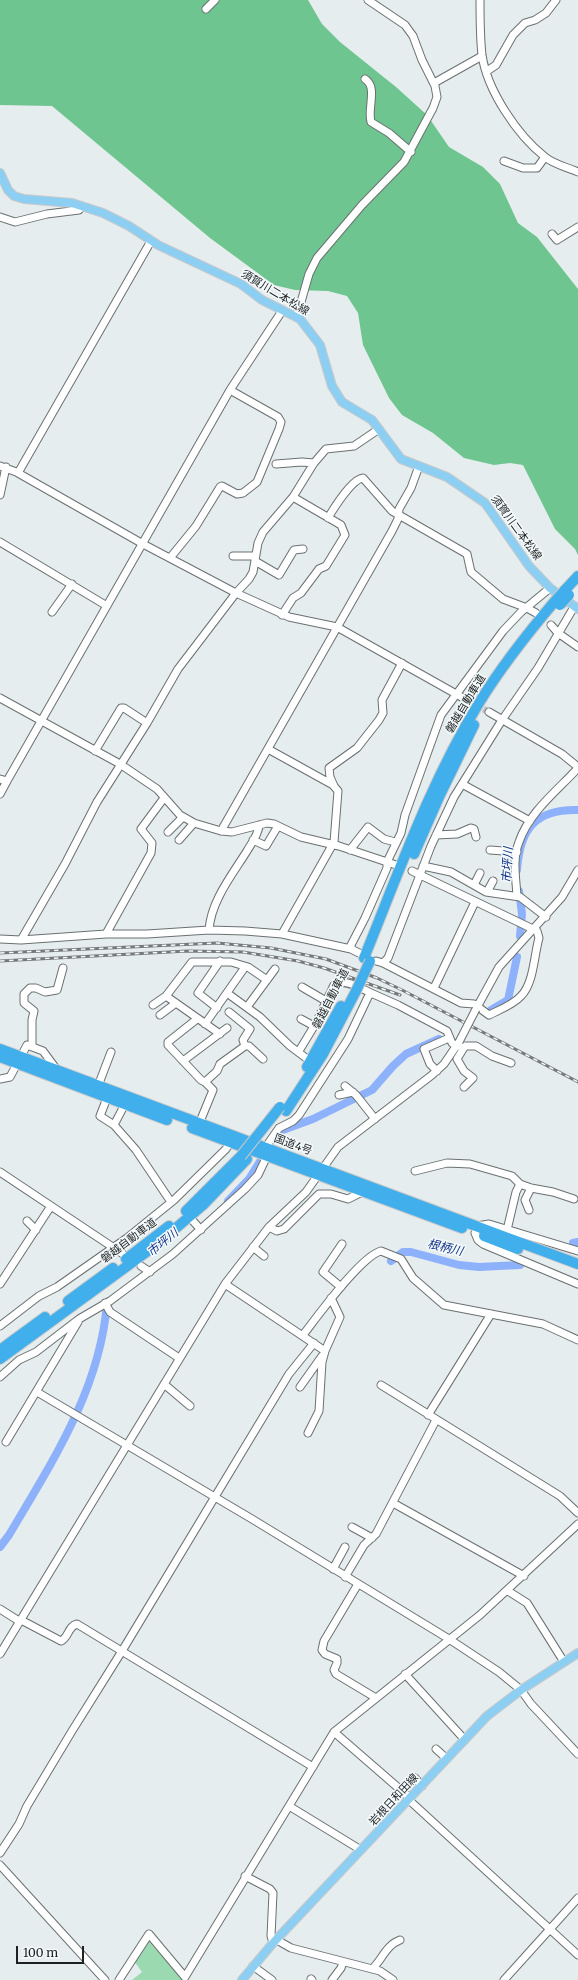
<!DOCTYPE html>
<meta charset="utf-8">
<style>
body{margin:0}
#map{position:relative;width:578px;height:1980px;overflow:hidden;background:#e6edee;font-family:Merriweather,serif}
canvas{display:block}
.scale{position:absolute;left:16px;top:1946px;width:68px;height:18px;box-sizing:border-box;border:2px solid #1e2021;border-top:0;padding-left:5px;font-size:12px;line-height:14px;white-space:nowrap;color:#1e2021;-webkit-text-stroke:3px #f3fafb;paint-order:stroke}
</style>
<div id="map">
<canvas width="578" height="1980"></canvas>
<div class="scale">100 m</div>
</div>
<script>
const c = document.querySelector('canvas').getContext('2d');
c.lineJoin = 'round';
function paint(path, color) {
  c.fillStyle = color;
  c.fill(path, 'evenodd');
}
function trace(path, color, width, dash) {
  c.strokeStyle = color;
  c.lineWidth = width;
  c.lineCap = dash ? 'butt' : 'round';
  c.setLineDash(dash || []);
  c.stroke(path);
}
function write(font, color, halo, rows, align = 'center') {
  c.font = font + ' Merriweather,"Noto Sans JP",serif';
  c.lineWidth = 3;
  c.setLineDash([]);
  c.textBaseline = 'middle';
  c.strokeStyle = halo;
  c.fillStyle = color;
  for (const [text, x, y, turn = 0] of rows) {
    c.save();
    c.translate(x, y);
    c.rotate((+turn || 0) * Math.PI / 180);
    c.textAlign = isNaN(turn) ? turn : align;
    if (halo) c.strokeText(text, 0, 0);
    c.fillText(text, 0, 0);
    c.restore();
  }
}
paint(new Path2D(`
 M147,1939L183,1980H132L142,1972L134,1961Z`), '#9bdab0');
paint(new Path2D(`
 M0,0H308L322,24L340,42L396,87L427,115L449,147L483,167L500,184L518,223L537,237L578,289V555L575,549L555,529L523,465L510,463L494,465L464,458L433,433L402,415L389,398L363,345L358,313L347,296L328,291L295,290L274,285L210,238L52,106L0,105Z`), '#6fc58f');
trace(new Path2D(`
 M517,870C520,829 535,809 578,810
 M519,891L522,914L520,936
 M491,1010L508,1000L517,957
 M276,1135L280,1131L313,1119L372,1090L393,1066L406,1054L439,1039
 M228,1201L249,1179L267,1150
 M573,1243L578,1242
 M391,1261L403,1252H411L459,1265L479,1267L520,1265
 M0,1547L9,1535C52,1462 100,1390 107,1303`), '#8eb1fc', 8);
trace(new Path2D(`
 M465,699L489,712`), '#bec4c5', 7, [7, 3.5]);
const minor = new Path2D(`
 M480,0C480,18 480,37 482,55C487,90 517,135 545,157C555,165 567,167 578,172
 M206,9L215,0
 M487,71L496,65L513,35L525,23L535,20L546,13L556,0
 M365,79C378,87 367,109 371,122L389,133L411,152
 M434,83L482,56
 M504,161L523,168H537L545,157
 M0,217L15,222L47,214L79,210L82,206
 M552,234L557,240L578,227
 M151,241L18,473L143,544L236,593L289,617L337,627L465,699
 M297,316L309,274L317,258L362,205L404,162L433,108L437,97L435,86L422,60L413,36L405,25L368,0
 M276,464L302,462L314,463
 M0,466L19,473
 M0,495L6,467
 M328,518C334,508 352,479 363,478L392,511L467,554L471,572L503,599L527,608L536,613
 M0,542L107,606
 M233,556H255
 M170,558L196,526L220,487L222,486L237,494L243,493L257,482L279,429L281,422L278,417L230,390
 M255,561L279,575L294,550L303,549
 M52,612L72,584
 M282,615L293,598L301,593L319,569L326,566L345,535L341,525L293,497
 M551,625L558,633L578,647
 M0,698L120,764L157,789L180,815L194,823L221,831L232,832L267,823L274,824L301,837L339,846L396,865
 M489,712L562,754L578,767
 M268,749L333,785L338,791L334,842L282,934
 M95,751L121,708H124L147,723
 M0,779L7,781L230,390L282,311
 M462,784L530,821
 M334,786L330,777L329,768L357,748L379,720L383,713L382,700L402,663
 M0,794L7,781
 M221,831L392,531L398,519L399,509L411,488L419,466
 M168,832L183,817
 M436,835L457,834L471,828L474,829L476,837
 M179,840L194,823
 M253,840L266,846L278,826
 M350,850L368,827L384,839L395,842
 M490,850L517,852
 M423,866L451,872L486,892L520,897L546,917
 M474,885L480,873
 M487,892L493,881
 M517,896C516,878 512,859 519,842C529,812 558,790 578,768
 M209,930C211,901 232,875 247,851C251,844 259,834 259,825
 M106,934H147L209,930L245,931L282,934L351,949
 M0,939L21,940L65,864L97,802L147,723L178,669L236,593L249,579L253,572L258,543L263,532L293,497L314,463L326,449L354,446L379,429
 M21,940L106,934L151,853L152,843L141,829L164,798
 M361,954L351,949V945L365,918L387,868V862L401,833L405,815L441,715L503,631L521,612L550,588
 M376,961L383,963L388,958L431,846L454,797L502,720L538,668L574,607
 M383,963L461,1003L474,1004L489,1015C499,1010 513,1005 521,996C534,983 534,955 539,938L537,931L412,871
 M302,987L326,1001
 M434,988L475,902
 M227,993L260,1017L290,1046L306,1058
 M371,993L398,1005L447,1031L452,1043L456,1046H476L492,1056L511,1063
 M166,996L220,1034
 M153,1005L166,996L192,962H231L248,967L267,980
 M247,1007L275,969
 M217,1008L198,993L220,961
 M476,1009L499,967L562,897L578,870
 M160,1015L176,1003
 M197,1019L168,1042V1045L201,1080L205,1082
 M301,1019L314,1026
 M205,1024L245,967
 M245,1046H249L263,1059
 M32,1047V1020L34,1011L24,1003V994L30,988H36L45,992L57,990L63,968
 M183,1061L227,1028
 M437,1071L430,1064L424,1049L449,1038
 M0,1079L10,1077L27,1045L43,1051L57,1070
 M98,1086L111,1052
 M345,1086L356,1095L375,1119
 M464,1087L473,1078L464,1071L457,1059L465,1046
 M339,1095L353,1092
 M107,1098L100,1116L114,1125
 M125,1104L114,1125L136,1150L171,1202
 M199,1124L213,1090L205,1082L217,1071L220,1064L245,1046L243,1040L250,1029L229,1012
 M265,1148L279,1128L293,1121L299,1115L348,1039L368,997L371,993C362,989 343,977 334,985L316,1023L299,1051
 M415,1171L447,1163L470,1164L512,1176L520,1184L531,1188L553,1192L574,1199
 M0,1172L123,1254
 M529,1210L525,1200L531,1188
 M27,1221L36,1230
 M193,1221L201,1230
 M477,1226L489,1224L578,1251
 M269,1227L277,1231L284,1229L319,1194H331L348,1199L362,1192
 M507,1230L516,1192L520,1184
 M475,1233L478,1240L483,1244L578,1284
 M253,1247L264,1256
 M141,1266L150,1272
 M0,1284L51,1206
 M225,1284L325,1351L322,1362L319,1411L308,1433
 M341,1287L323,1272L342,1244
 M105,1303L110,1312L179,1358
 M0,1326L39,1296L57,1287L127,1238L174,1200L226,1149L230,1143
 M303,1335C317,1317 361,1256 381,1251L401,1259L413,1278L444,1305L543,1324L578,1340
 M325,1351L340,1317L331,1298
 M0,1377L19,1360L36,1352L79,1319L110,1301L173,1254L245,1189L258,1175L267,1156
 M164,1384L190,1406
 M381,1385L560,1496L578,1513
 M300,1387L322,1356
 M37,1392L252,1519L449,1639L499,1672L521,1690L531,1704L578,1754
 M428,1415L491,1314
 M6,1442L78,1322
 M393,1503L524,1576
 M352,1527L372,1538
 M333,1569L345,1547
 M345,1577L364,1545L376,1534L436,1420
 M358,1584L324,1641L322,1650L325,1654L337,1659V1663L334,1670L336,1674L376,1698
 M508,1591L527,1603L564,1662
 M0,1609L19,1621
 M21,1620L61,1641C69,1637 68,1626 77,1624L313,1767
 M0,1654L225,1284L269,1227L306,1192L338,1147L432,1075L444,1064L459,1042
 M405,1674L465,1740
 M334,1732L410,1798
 M436,1749L447,1759
 M415,1778L422,1786
 M409,1800L578,1955
 M289,1806L361,1850
 M0,1853L19,1824L27,1806L72,1731L122,1651L289,1374L314,1343
 M0,1865L105,1980
 M245,1876L270,1889L273,1893L271,1936L273,1943
 M277,1940L291,1948L380,1971L393,1980
 M253,1966L272,1980
 M372,1969C382,1960 386,1945 400,1940
 M311,1979L312,1980
 M119,1980L149,1934L185,1977L334,1732L480,1615L578,1524
 M332,1980L341,1968L343,1962
 M504,1980L578,1898`);
const major = new Path2D(`
 M0,173L8,190L14,196L24,199L72,203L103,213L129,226L158,245L241,284L262,300L300,319L320,345L332,386L342,402L372,420L401,459L447,477L485,503L529,566L550,588L578,609
 M242,1980L273,1943L487,1716L521,1690L578,1653`);
const highway = new Path2D(`
 M564,591L578,576
 M414,854L439,797L474,725
 M364,958C399,872 430,783 479,703C501,667 527,634 555,601
 M0,1049L578,1264
 M0,1057L167,1120
 M307,1067L341,1006
 M286,1111L323,1054L356,991
 M192,1128L462,1228
 M186,1211L241,1156
 M484,1236L518,1249
 M126,1259L169,1226
 M68,1301L113,1268
 M0,1350L45,1317
 M0,1359L156,1245L203,1205L247,1159`);
trace(minor, '#6a7071', 9);
trace(major, '#c9c9ca', 10);
trace(highway, '#c9c9ca', 12);
trace(minor, '#fff', 7);
trace(major, '#8dcff3', 8);
trace(highway, '#41afeb', 10);
const rail = new Path2D(`
 M0,953L217,943L271,948L326,959L377,978L402,990L578,1082
 M0,961L188,951L243,952L298,961L324,968L400,995`);
trace(rail, '#75797a', 3);
trace(rail, '#f3fafb', 1.5, [4.5]);
const minorBridge = new Path2D(`
 M459,1042L476,1009`);
const highwayBridge = new Path2D(`
 M555,601L564,591
 M560,605L569,595
 M356,991L370,961
 M241,1156L280,1107`);
trace(minorBridge, '#6a7071', 9, []);
trace(highwayBridge, '#c9c9ca', 12, []);
trace(minorBridge, '#fff', 7);
trace(highwayBridge, '#41afeb', 10);
write('11px', '#1e2021', '#f3fafb', [
 ["須賀川二本松線",275,293,31],
 ["須賀川二本松線",516,528,54],
 ["磐越自動車道",466,704,-59],
 ["磐越自動車道",331,999,-63],
 ["国道4号",293,1145,20],
 ["磐越自動車道",129,1241,-37],
 ["岩根日和田線",394,1800,-47]
]);
write('italic 12px', '#153488', '#f3fafb', [
 ["市坪川",508,865,-87],
 ["市坪川",163,1243,-39],
 ["根柄川",445,1248,13]
]);
</script>
